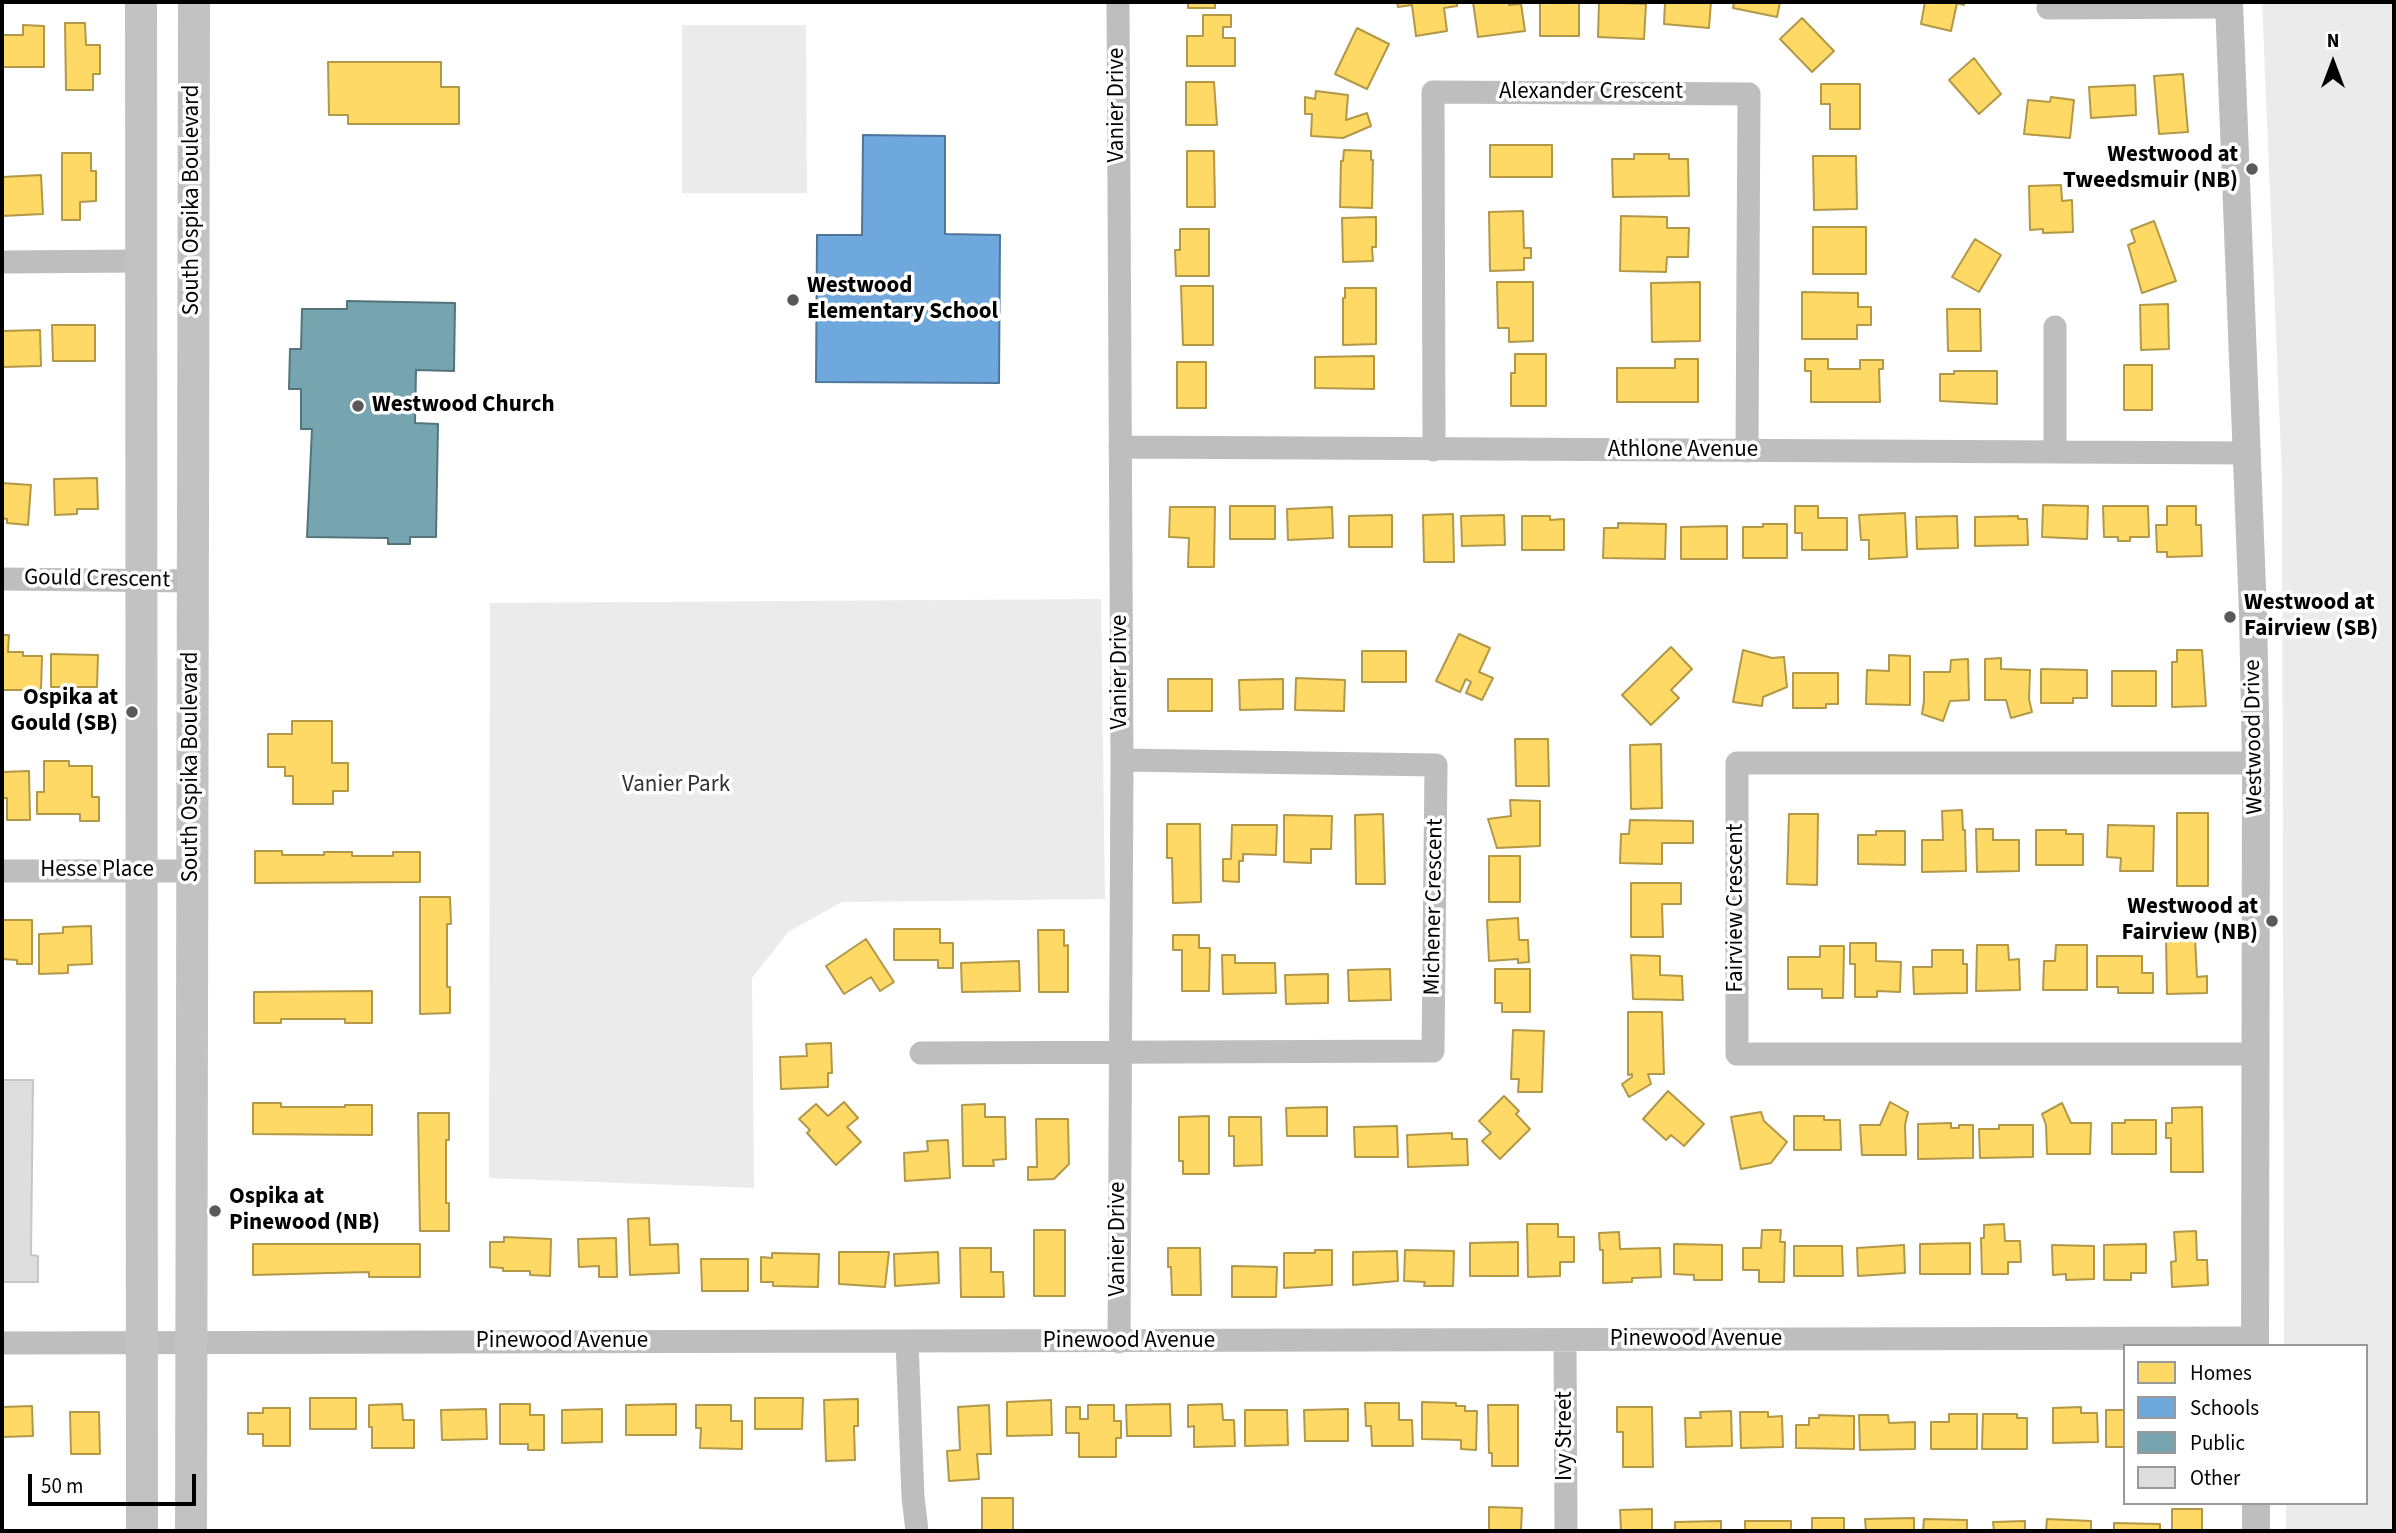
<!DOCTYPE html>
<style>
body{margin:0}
#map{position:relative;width:2396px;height:1533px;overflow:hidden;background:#fff;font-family:"Source Sans 3",sans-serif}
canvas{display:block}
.frame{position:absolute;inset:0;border:4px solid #000;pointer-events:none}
.legend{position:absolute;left:2123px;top:1344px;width:245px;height:161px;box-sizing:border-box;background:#fff;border:2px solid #999;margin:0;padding:9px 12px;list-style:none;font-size:21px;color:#000}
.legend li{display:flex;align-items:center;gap:14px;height:35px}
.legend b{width:35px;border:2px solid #999}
.north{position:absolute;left:2298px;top:28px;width:70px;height:70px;-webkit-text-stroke:5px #fff;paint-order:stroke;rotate:0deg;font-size:19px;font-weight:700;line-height:28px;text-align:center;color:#000}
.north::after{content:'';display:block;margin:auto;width:24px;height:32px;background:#000;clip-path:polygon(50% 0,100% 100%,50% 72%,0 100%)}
.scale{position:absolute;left:28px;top:1474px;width:168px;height:32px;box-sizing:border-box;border:4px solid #000;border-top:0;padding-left:9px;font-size:21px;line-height:24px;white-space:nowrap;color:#000;-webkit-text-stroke:5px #fff;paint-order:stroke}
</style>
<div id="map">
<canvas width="2396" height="1533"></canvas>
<div class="frame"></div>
<ul class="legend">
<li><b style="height:19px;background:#ffd966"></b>Homes</li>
<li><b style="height:19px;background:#6fa8dc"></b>Schools</li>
<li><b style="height:19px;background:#76a5af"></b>Public</li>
<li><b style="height:19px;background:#dedede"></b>Other</li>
</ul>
<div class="north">N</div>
<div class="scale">50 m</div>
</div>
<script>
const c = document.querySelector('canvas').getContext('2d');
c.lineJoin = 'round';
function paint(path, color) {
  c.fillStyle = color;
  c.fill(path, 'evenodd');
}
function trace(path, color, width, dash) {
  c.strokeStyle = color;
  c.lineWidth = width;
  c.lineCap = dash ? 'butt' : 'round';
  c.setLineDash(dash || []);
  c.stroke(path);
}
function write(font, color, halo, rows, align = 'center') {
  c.font = font + ' "Source Sans 3",sans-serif';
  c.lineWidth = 7;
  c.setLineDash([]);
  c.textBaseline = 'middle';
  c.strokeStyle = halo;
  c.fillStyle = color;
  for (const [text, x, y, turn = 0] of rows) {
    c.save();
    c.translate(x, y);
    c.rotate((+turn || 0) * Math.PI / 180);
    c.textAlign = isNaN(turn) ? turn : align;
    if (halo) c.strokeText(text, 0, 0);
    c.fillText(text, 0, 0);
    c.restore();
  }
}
paint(new Path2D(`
 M2262,2H2394V1531H2286V1503H2366V1346H2284L2282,475Z
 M682,25H806L807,193H682Z
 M1101,599L1105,899L842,902L788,932L752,978L754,1188L489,1178L490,603Z`), '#ebebeb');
const homes = new Path2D(`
 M1188,2H1215V8H1188Z
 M1397,2H1457V6L1444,8L1447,31L1416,36L1412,5L1398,7Z
 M1473,2H1509V5L1521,4L1525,31L1478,37Z
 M1540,2H1579V36H1540Z
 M1599,2L1646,4L1644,39L1598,37Z
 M1665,2H1711L1709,28L1664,24Z
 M1734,2H1780L1777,17L1733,8Z
 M1925,2H1965L1964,5L1957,3L1951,31L1921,24Z
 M1203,15H1231V27H1223V38H1235V66H1187V36H1203Z
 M1802,18L1834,51L1812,72L1780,39Z
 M65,23H85L86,45H100V74H93V90H66Z
 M23,25L44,26V67H2V35H23Z
 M1357,28L1389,44L1367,89L1335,74Z
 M1974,58L2001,94L1979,114L1949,80Z
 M328,62H441V87H459V124H348V115H329Z
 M2183,74L2188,132L2159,134L2154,76Z
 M1186,82H1214L1217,125H1186Z
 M1821,84H1860V129H1830V104H1821Z
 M2135,85L2136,115L2091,118L2089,87Z
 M1316,91L1348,95L1346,120L1367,113L1371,126L1343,138L1311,136L1312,114H1305V97L1315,99Z
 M2051,97L2074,100L2070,138L2024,134L2028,100L2050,102Z
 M1490,145H1552V177H1490Z
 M1344,150L1371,151V160H1373L1372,208L1340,207L1341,161H1343Z
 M1187,151H1214L1215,207H1187Z
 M62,153H91V171H96V201L80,202V220H62Z
 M1634,154H1669V159H1688L1689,196L1613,197L1612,159H1634Z
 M1813,156H1856L1857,209L1814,210Z
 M41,175L43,214L2,216V177Z
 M2061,185L2062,201L2072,200L2073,232L2043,233V229L2030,230L2029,186Z
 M1523,211L1524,248H1531V258H1524V270L1490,271L1489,212Z
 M1621,216L1667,217V228H1689L1688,257H1667L1666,272L1620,271Z
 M1376,217V247H1372L1373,261L1343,262L1342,218Z
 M2154,221L2176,281L2142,293L2128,245L2135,242L2131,230Z
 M1813,227H1866V274H1813Z
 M1180,229H1209V276H1176L1175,250H1180Z
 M1975,239L2001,255L1979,292L1952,277Z
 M1497,282H1533V341L1509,342V328H1498Z
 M1700,282V341L1652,342L1651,283Z
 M1181,286H1213V345H1183Z
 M1345,288H1376V344L1343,345V298H1345Z
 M1802,292L1858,293V307H1871V325H1857V339H1802Z
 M2168,304L2169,349L2141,350L2140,305Z
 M1947,309H1980L1981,351H1948Z
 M52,325H95V361H53Z
 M40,330L41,366L2,367V331Z
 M1515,354H1546V406H1511V373H1515Z
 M1374,356V389L1315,388V357Z
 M1675,359H1698V402H1617V368H1675Z
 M1805,359H1828V369H1860V360H1883V369H1879L1880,402H1811V371H1805Z
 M1177,362H1206V408H1177Z
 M2124,365H2152V410H2124Z
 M1954,371H1997V404L1940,401V374H1954Z
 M97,478L98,509H77V514L55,515L54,479Z
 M2,483L31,485L28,525L7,523V519L2,518Z
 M2043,505L2088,506L2087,539L2042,537Z
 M1230,506H1275V539H1230Z
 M1795,506H1818V518H1847V550H1802V533H1795Z
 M2103,506H2148L2149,537H2130V541H2118V537H2104Z
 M2167,506H2196V525H2201L2202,556L2167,557V552H2157L2156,525H2167Z
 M1170,507H1215L1214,567H1188L1189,538L1169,537Z
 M1332,507L1333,538L1288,540L1287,509Z
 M1905,513L1907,557L1869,559V540H1861L1859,515Z
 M1453,514L1454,562H1424L1423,515Z
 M1392,515V547H1349V516Z
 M1504,515L1505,545L1462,546L1461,516Z
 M1522,516H1550V520L1564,519V550H1522Z
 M1957,516L1958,548L1917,549L1916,517Z
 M2018,516V519H2027L2028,545L1975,546V517Z
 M1618,523L1666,524L1665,559L1603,558L1604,528H1618Z
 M1763,524H1787V558H1743V527H1763Z
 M1727,526V559H1681V527Z
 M1459,634L1490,648L1479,672L1493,678L1482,700L1466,693L1471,682L1466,679L1460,692L1436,681Z
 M2,635H9L8,652H23V656H42L41,690H2Z
 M1671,647L1692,669L1671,690L1679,698L1651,725L1622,695Z
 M1743,650L1772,658L1784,657L1787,687L1763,697L1762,706L1733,702Z
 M2177,650H2202L2206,706L2172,707V662H2177Z
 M1362,651H1406V682H1362Z
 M51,654L98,655L97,687H51Z
 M1889,655L1910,656V705L1866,704L1867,670L1889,671Z
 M2001,658V669L2030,670L2029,699L2032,712L2011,718L2006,700H1985V659Z
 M1968,659L1969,700L1950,701L1943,721L1922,714L1924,701V672H1950L1951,660Z
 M2041,669L2087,670V698H2073V703H2041Z
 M2112,671H2156V706H2112Z
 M1793,673H1838V704H1826V708H1793Z
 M1296,678L1345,680L1344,711L1295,710Z
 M1168,679H1212V711H1168Z
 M1283,679V709L1240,710L1239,680Z
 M292,721H332V763H348V791H333V804H293V776H285V767H268V734H292Z
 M1515,739H1548L1549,786H1516Z
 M1661,744L1662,808L1631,809L1630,745Z
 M44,761H69V766H92V797H99V821H80V814H37V792H44Z
 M29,771L30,820H7V798H2V772Z
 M1510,800L1540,801V846L1497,848L1488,819L1511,816Z
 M1962,810L1963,830H1965L1966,871L1922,872V840H1943L1942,811Z
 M2177,813H2208V886H2177Z
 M1383,814L1385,884H1356L1355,815Z
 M1789,814H1818L1817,885L1787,884Z
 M1284,815L1332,816L1331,849H1311V863L1284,862Z
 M1630,820L1693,821V843H1662V864L1620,863L1621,834H1629Z
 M1167,824H1200L1201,902L1173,903L1172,858H1167Z
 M1232,825H1277L1276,855L1243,854V861H1239V882L1223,881V859H1231Z
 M2108,825L2154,826L2153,871H2120L2121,858L2107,857Z
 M1976,829H1993V840H2019V871L1977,872Z
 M2036,830H2066V834H2083V865H2036Z
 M1876,831H1905V865L1858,864V835H1876Z
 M255,851H282V855H324V852H352V856H393V852H420V882L255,883Z
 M1489,856H1520V902H1489Z
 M1631,883H1681V904H1662L1663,937H1631Z
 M420,897H450L451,924H447V987H450V1013L420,1014Z
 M1518,918L1519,940H1528L1529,962L1518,963V959L1489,961L1487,920Z
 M2,920H32V964H17V960L2,959Z
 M91,926L92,964L68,965V973L39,974V934L63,933V927Z
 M894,929H940V943H953V968H938V960H894Z
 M1038,930H1064V946L1068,945V992H1039Z
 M1173,935H1199V948H1210L1209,991H1182V950H1173Z
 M2195,938L2197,977L2207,976V993L2167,994L2166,939Z
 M866,939L894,982L880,991L871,977L844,994L826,966Z
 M1850,943H1876V961L1901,962L1900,992L1877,991V997H1855V964H1850Z
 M1977,945H2008L2009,960L2019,959L2020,990L1976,991Z
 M2056,945H2087V990H2043L2044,961H2055Z
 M1820,946H1844L1843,998H1822V989H1788V957H1820Z
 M1932,950H1963V964H1967V993L1914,994L1913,967H1932Z
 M1222,955H1235V963H1275L1276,993L1223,994Z
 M1631,955L1660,956V975L1682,976L1683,1000L1633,999Z
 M2097,956H2142V973H2153V993H2118V987H2097Z
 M1019,961L1020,991L962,992L961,963Z
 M1390,969L1391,1000L1349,1001L1348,970Z
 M1495,969H1530V1012H1502V1003H1495Z
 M1328,974V1003L1286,1004L1285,975Z
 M372,991V1023H345V1019H281V1023H254V992Z
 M1628,1012H1662L1664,1074H1648L1651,1084L1629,1097L1622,1084L1632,1077V1074L1628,1075Z
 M1513,1030L1544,1031L1542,1092H1518L1519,1079H1511Z
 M831,1043L832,1073H828V1087L781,1089L780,1057L807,1056L806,1044Z
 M1668,1091L1704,1124L1684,1146L1671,1135L1666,1140L1643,1119Z
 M1504,1096L1519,1111L1516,1114L1530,1129L1500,1159L1482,1141L1491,1133L1479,1121Z
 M844,1102L858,1118L847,1127L861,1142L836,1165L807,1133L810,1130L799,1119L816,1104L828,1116Z
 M1890,1102L1908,1112L1905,1125L1906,1155H1862L1860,1125H1880Z
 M253,1103H281V1107H345V1105H372V1135L253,1134Z
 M2062,1103L2071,1123H2091L2090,1154H2047L2046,1125L2042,1114Z
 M985,1104V1117H1005L1006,1159L993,1160L994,1166H963L962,1105Z
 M1327,1107V1136H1287L1286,1108Z
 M2202,1107L2203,1172H2171V1138H2166V1123H2172V1108Z
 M1761,1112L1764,1121L1787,1142L1771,1163L1741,1169L1731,1117Z
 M418,1113H449V1140H446V1203H449V1231H420Z
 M1209,1116V1174H1183V1161H1179V1117Z
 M1794,1116H1824V1120H1840L1841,1150H1794Z
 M1229,1117H1261L1262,1165L1234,1166V1136H1229Z
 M1036,1119H1068L1069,1164L1054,1179L1028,1180V1167H1037Z
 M2125,1120H2156V1154H2112V1123H2125Z
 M1951,1123V1128H1959V1125H1973V1158L1918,1159V1124Z
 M1999,1125H2033V1157L1980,1158L1979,1129H1999Z
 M1397,1126L1398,1157H1355L1354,1127Z
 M1452,1133V1139H1467L1468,1165L1408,1167L1407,1135Z
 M948,1140L950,1178L905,1181L904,1153L928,1151L927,1141Z
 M649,1218L650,1245L678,1244L679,1273L630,1275L628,1219Z
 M1527,1224H1558V1237H1574V1262H1560V1276L1528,1277Z
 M2004,1224L2005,1241H2020L2021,1262H2008V1274H1982L1981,1238H1984V1225Z
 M1034,1230H1065V1296H1034Z
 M1762,1230H1781L1780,1242H1785L1784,1282H1759V1270H1743V1248H1761Z
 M2196,1231L2197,1260H2207L2208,1285L2172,1287L2171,1262L2176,1261L2174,1232Z
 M1619,1232L1620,1249L1660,1248L1661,1277L1632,1278V1282L1603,1283V1250H1600L1599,1233Z
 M504,1237L551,1239L550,1276L530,1275V1271H503V1268L490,1267V1242H504Z
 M616,1238L617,1277H599V1266L579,1267L578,1239Z
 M1518,1242V1276H1470V1243Z
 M1970,1243V1274H1920V1244Z
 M253,1244H420V1277H369V1272L253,1275Z
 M1674,1244L1722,1245V1280H1694V1275L1674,1274Z
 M2146,1244V1273H2131V1280H2104V1245Z
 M1904,1245L1905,1273L1858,1276L1857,1248Z
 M2052,1245L2094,1246V1279L2066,1280V1274L2053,1275Z
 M1794,1246H1842L1843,1276H1794Z
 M960,1248H991V1272H1003L1004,1297H961Z
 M1168,1248H1200L1201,1295H1172L1171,1267H1168Z
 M1315,1250H1332V1285L1284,1288V1253H1315Z
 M1405,1250L1454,1251L1453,1286H1424L1425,1282L1404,1281Z
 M1397,1251L1398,1281L1353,1285V1252Z
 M839,1252H889L885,1287L839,1284Z
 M938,1252L939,1283L895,1286L894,1254Z
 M772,1253L819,1254L818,1287L773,1286V1282H761V1257L772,1258Z
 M701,1259H748V1291H702Z
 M1232,1266L1277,1267L1276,1297H1232Z
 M310,1398H356V1429H310Z
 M755,1398H803L802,1429H755Z
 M858,1399V1426H854L855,1460L826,1461L824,1400Z
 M1051,1400L1052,1435L1007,1436V1402Z
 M1422,1402L1456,1403V1406H1465V1411H1477L1476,1450L1461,1449V1440L1422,1439Z
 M1365,1403H1399V1420H1412L1413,1446H1372L1371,1426H1366Z
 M402,1404L403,1420H414V1448H372V1427H369V1405Z
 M500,1404H530V1415H544V1450H528V1444H500Z
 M676,1404V1435H626V1405Z
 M1170,1404L1171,1436H1127L1126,1405Z
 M1222,1404L1223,1420H1234L1235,1446L1194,1447V1426L1188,1427V1405Z
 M696,1405H731V1421H742V1449L700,1448L701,1428H696Z
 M989,1405L991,1454H977L979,1479L949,1481L947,1451L960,1450L958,1407Z
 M1088,1405H1114V1421H1121V1438H1116V1457H1079V1433H1066V1407H1080V1419H1088Z
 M1488,1405H1518V1466H1492V1453H1489Z
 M32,1406L33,1436L2,1437V1407Z
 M1617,1407H1652L1653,1467H1623V1432H1617Z
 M2081,1407V1413H2097L2098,1442L2053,1443V1408Z
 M263,1408H290V1446H263V1434H248V1413H263Z
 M486,1409L487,1439L442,1440L441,1410Z
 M602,1409V1442L562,1443V1410Z
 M1348,1409V1441H1305L1304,1410Z
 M1245,1410H1287L1288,1445L1245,1446Z
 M2106,1410H2125V1447H2106Z
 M1731,1411L1732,1446L1686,1447L1685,1418H1701L1700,1412Z
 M70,1412H99L100,1454H71Z
 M1740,1412H1768V1417L1782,1416L1783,1447L1741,1448Z
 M1949,1414H1977V1449H1931V1422H1949Z
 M1983,1414H2017V1418H2027V1449H1982Z
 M1819,1415L1854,1416V1449L1796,1448V1425H1809V1418H1819Z
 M1859,1415H1888L1889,1423L1915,1422V1449L1860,1450Z
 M982,1498H1013V1531H982Z
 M1489,1507L1522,1508L1521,1531H1489Z
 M1652,1509V1531H1621L1620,1510Z
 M2172,1509H2202V1531H2172Z
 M1812,1518H1844V1531H1812Z
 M1914,1518V1531H1866L1865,1519Z
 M1924,1519L1967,1520V1531H1923Z
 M2047,1519L2091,1521V1531H2046Z
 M1721,1521V1531H1675V1522Z
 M1745,1521H1791V1531H1745Z
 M2025,1521V1531H1994L1993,1522Z
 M2114,1523L2160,1524V1531H2114Z`);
paint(homes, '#ffd966');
trace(homes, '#b29847', 2);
const schools = new Path2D(`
 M863,135L945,136V234L1000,235L999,383L816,382L817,235H862Z`);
paint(schools, '#6fa8dc');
trace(schools, '#4e769a', 2);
const public = new Path2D(`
 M347,301L455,303L454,371L416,370L415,423L438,424L436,537H410V544H388V538L307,537L312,429H301V389H289L290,349H301L302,309H347Z`);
paint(public, '#76a5af');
trace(public, '#53747a', 2);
const building = new Path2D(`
 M2,1080H33L31,1255L38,1256V1282H2Z`);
paint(building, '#dedede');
trace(building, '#c6c6c6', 2);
trace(new Path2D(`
 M1118,2L1122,760L1119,1342
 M2048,8L2229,7
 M2,262L141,261
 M2055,327V451
 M1120,447L2247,453
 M1434,450L1433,92L1749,94L1747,451
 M2,579L192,581
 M2256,763H1737V1054H2256
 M2,871H192
 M921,1053L1433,1051L1436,765L1122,760
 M1565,1340L1566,1531
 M907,1341L913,1497L917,1531
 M2,1343L2255,1338`), '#bebebe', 23);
trace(new Path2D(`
 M2229,2L2253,613L2256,763L2255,1346
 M2256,1503V1531`), '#bebebe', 28);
trace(new Path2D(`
 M141,2L142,1531
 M191,1531L194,2`), '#c2c2c2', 32);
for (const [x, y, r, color] of [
 [2252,169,7,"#595959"],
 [793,300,7,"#595959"],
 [358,406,7,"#595959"],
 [2230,617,7,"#595959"],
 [132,712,7,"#595959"],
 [2272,921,7,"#595959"],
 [215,1211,7,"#595959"]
]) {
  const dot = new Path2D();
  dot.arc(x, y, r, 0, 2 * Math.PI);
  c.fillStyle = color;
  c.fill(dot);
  trace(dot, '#fff', 2.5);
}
write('23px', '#000', '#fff', [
 ["Alexander Crescent",1591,93],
 ["Vanier Drive",1118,105,-90],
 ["South Ospika Boulevard",193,200,-90],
 ["Athlone Avenue",1683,451],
 ["Gould Crescent",97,580,1],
 ["Vanier Drive",1121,672,-90],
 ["Westwood Drive",2255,737,-91],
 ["South Ospika Boulevard",192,767,-90],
 ["Hesse Place",97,871],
 ["Michener Crescent",1435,907,-89],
 ["Fairview Crescent",1737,908,-90],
 ["Vanier Drive",1119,1239,-90],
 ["Pinewood Avenue",1696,1340],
 ["Pinewood Avenue",562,1342],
 ["Pinewood Avenue",1129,1342],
 ["Ivy Street",1566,1436,-90]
]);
write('bold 23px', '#000', '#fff', [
 ["Westwood at",2238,156,"right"],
 ["Tweedsmuir (NB)",2238,182,"right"],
 ["Westwood",807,287],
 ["Elementary School",807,313],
 ["Westwood Church",372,406],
 ["Westwood at",2244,604],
 ["Fairview (SB)",2244,630],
 ["Ospika at",118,699,"right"],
 ["Gould (SB)",118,725,"right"],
 ["Westwood at",2258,908,"right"],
 ["Fairview (NB)",2258,934,"right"],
 ["Ospika at",229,1198],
 ["Pinewood (NB)",229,1224]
], 'left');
write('23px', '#313131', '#fff', [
 ["Vanier Park",676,786]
]);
</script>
